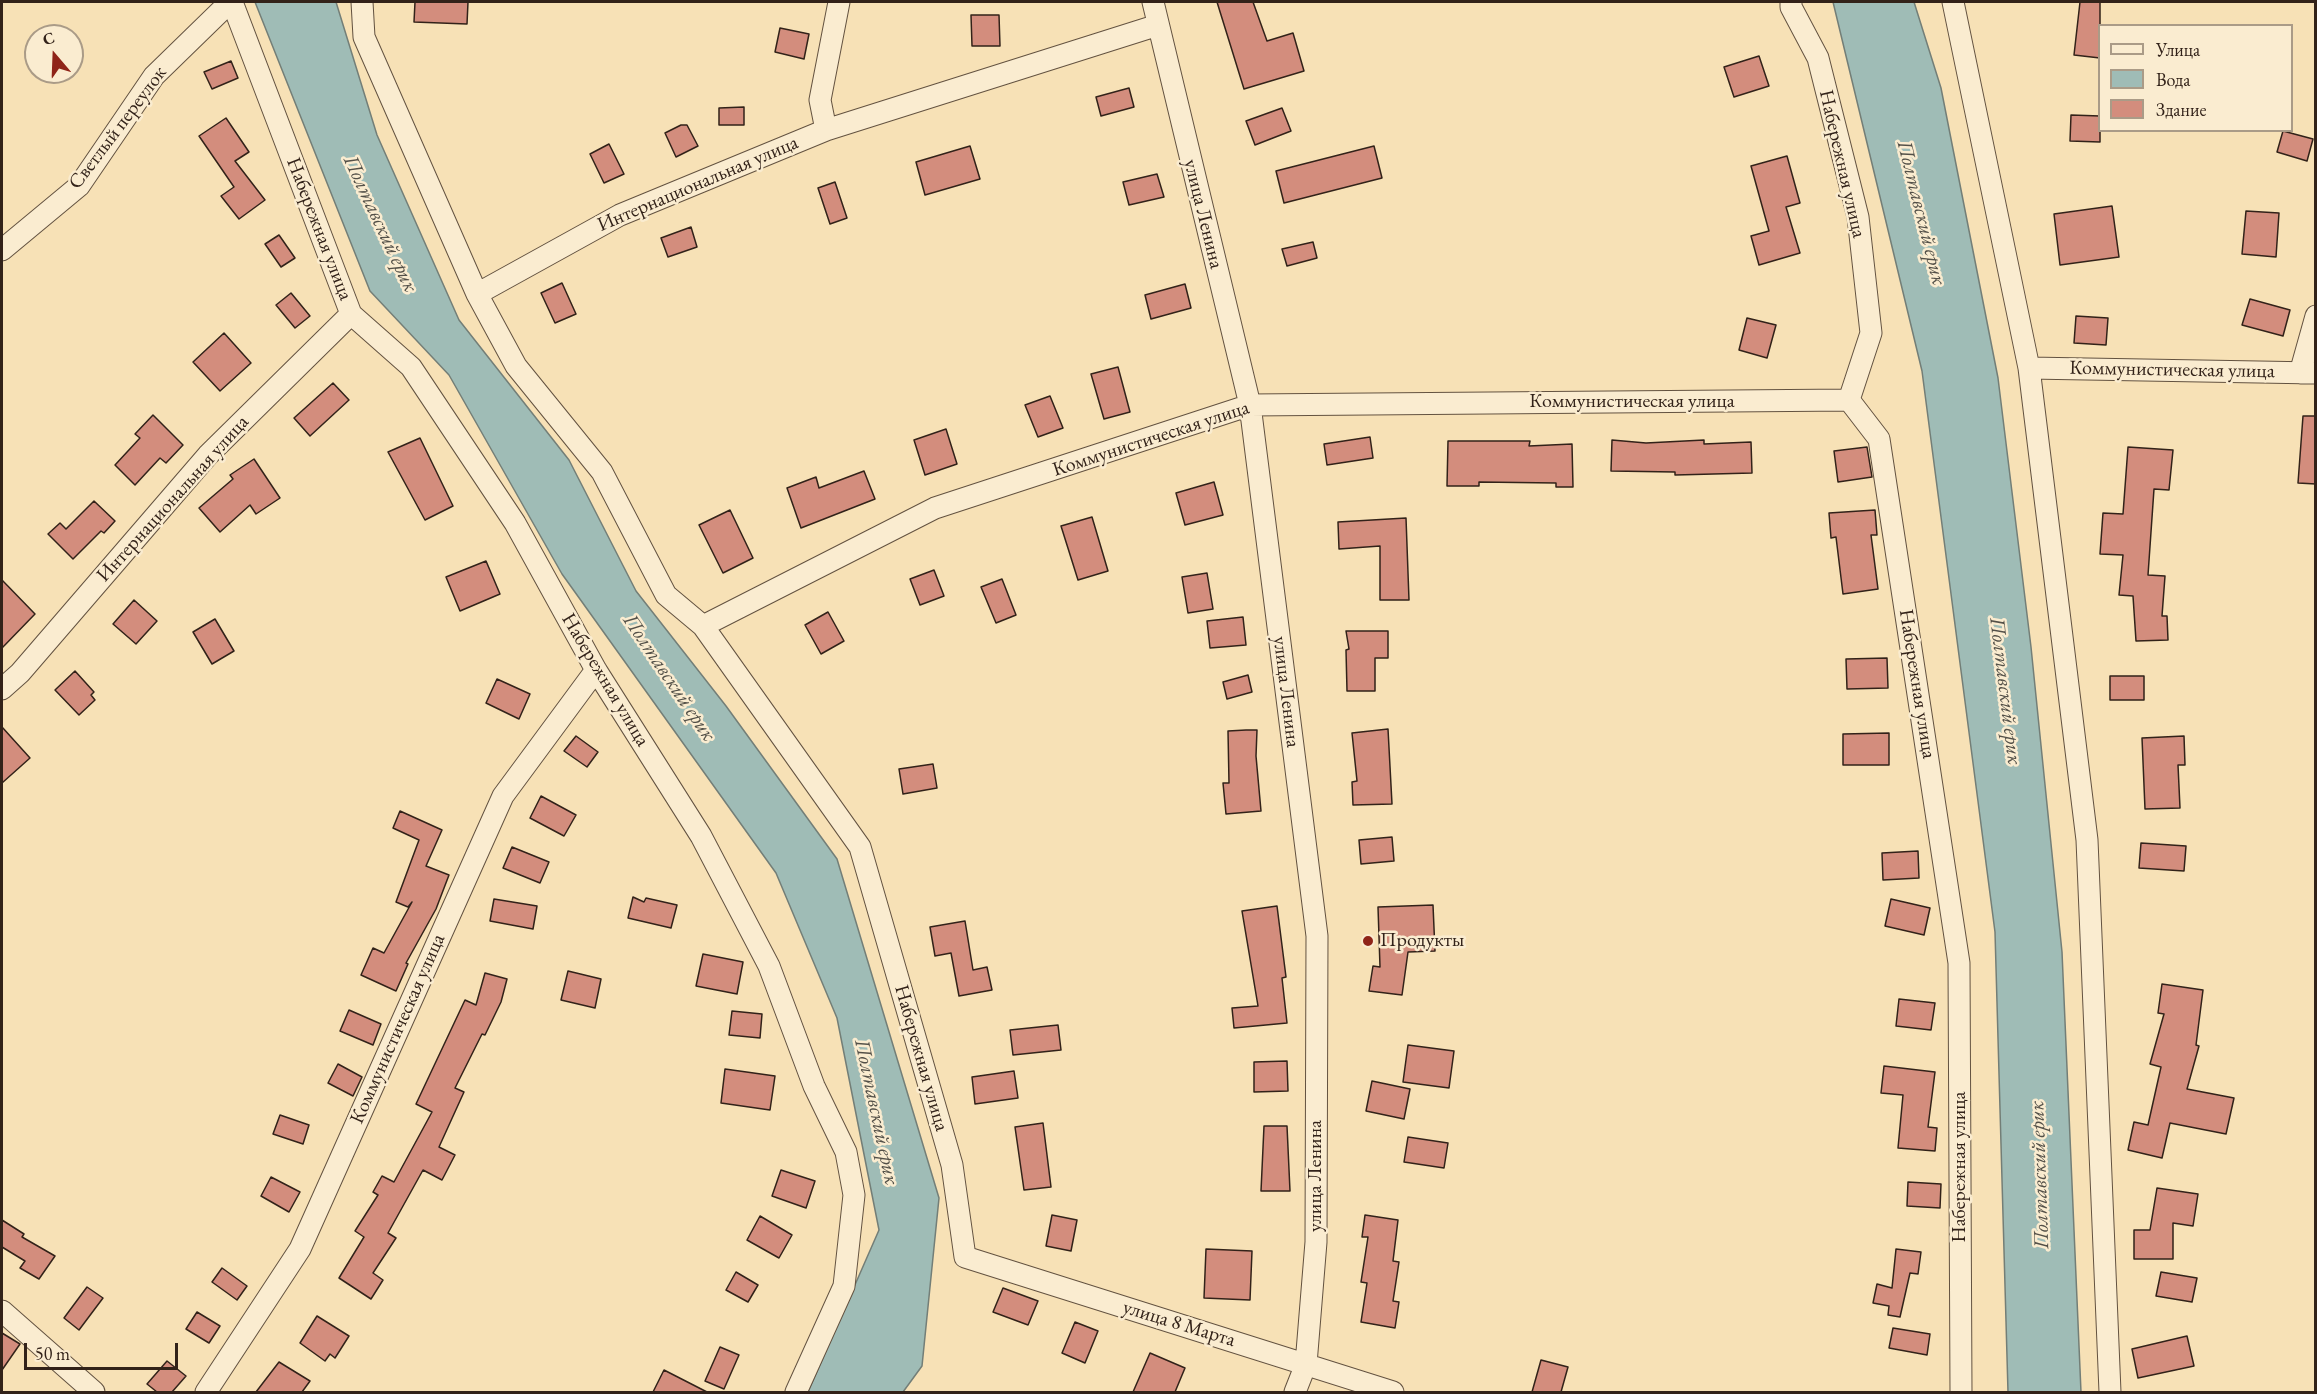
<!DOCTYPE html>
<meta charset="utf-8">
<style>
body{margin:0}
#map{position:relative;width:2317px;height:1394px;overflow:hidden;background:#f7e1b6;font-family:"EB Garamond",serif}
canvas{display:block}
.frame{position:absolute;inset:0;border:3px solid #322219;pointer-events:none}
.legend{position:absolute;left:2098px;top:24px;width:195px;height:108px;box-sizing:border-box;background:#faecd0;border:2px solid #aa9b87;margin:0;padding:8px 10px;list-style:none;font-size:18px;color:#322219}
.legend li{display:flex;align-items:center;gap:12px;height:30px}
.legend b{width:30px;border:2px solid #aa9b87}
.north{position:absolute;left:24px;top:24px;width:60px;height:60px;box-sizing:border-box;background:#faecd0;border:2px solid #aa9b87;border-radius:50%;rotate:341deg;font-size:16px;font-weight:700;line-height:24px;text-align:center;color:#322219}
.north::after{content:'';display:block;margin:auto;width:21px;height:27px;background:#8f2418;clip-path:polygon(50% 0,100% 100%,50% 72%,0 100%)}
.scale{position:absolute;left:24px;top:1343px;width:154px;height:27px;box-sizing:border-box;border:3px solid #322219;border-top:0;padding-left:8px;font-size:18px;line-height:21px;white-space:nowrap;color:#322219;-webkit-text-stroke:4px #faecd0;paint-order:stroke}
</style>
<div id="map">
<canvas width="2317" height="1394"></canvas>
<div class="frame"></div>
<ul class="legend">
<li><b style="height:8px;background:#faecd0"></b>Улица</li>
<li><b style="height:16px;background:#9fbcb6"></b>Вода</li>
<li><b style="height:16px;background:#d38d7d"></b>Здание</li>
</ul>
<div class="north">С</div>
<div class="scale">50 m</div>
</div>
<script>
const c = document.querySelector('canvas').getContext('2d');
c.lineJoin = 'round';
function paint(path, color) {
  c.fillStyle = color;
  c.fill(path, 'evenodd');
}
function trace(path, color, width, dash) {
  c.strokeStyle = color;
  c.lineWidth = width;
  c.lineCap = dash ? 'butt' : 'round';
  c.setLineDash(dash || []);
  c.stroke(path);
}
function write(font, color, halo, rows, align = 'center') {
  c.font = font + ' "EB Garamond",serif';
  c.lineWidth = 5;
  c.setLineDash([]);
  c.textBaseline = 'middle';
  c.strokeStyle = halo;
  c.fillStyle = color;
  for (const [text, x, y, turn = 0] of rows) {
    c.save();
    c.translate(x, y);
    c.rotate((+turn || 0) * Math.PI / 180);
    c.textAlign = isNaN(turn) ? turn : align;
    if (halo) c.strokeText(text, 0, 0);
    c.fillText(text, 0, 0);
    c.restore();
  }
}
const water = new Path2D(`
 M255,2H336L377,135L459,320L569,460L636,591L726,706L837,859L939,1198L922,1366L903,1392H808L879,1230L837,1018L776,873L562,574L449,375L370,291Z
 M1833,2H1914L1941,88L1998,378L2031,647L2062,952L2081,1392H2008L1995,932L1922,371Z`);
paint(water, '#9fbcb6');
trace(water, '#737e77', 1.5);
const building = new Path2D(`
 M415,2H468L467,24L414,22Z
 M1217,2H1253L1267,41L1293,33L1304,71L1244,89Z
 M2080,2H2100V58L2074,55Z
 M971,15H999L1000,46H972Z
 M780,28L809,34L804,59L775,52Z
 M1759,56L1769,86L1734,97L1724,67Z
 M231,61L238,78L212,89L204,72Z
 M1129,88L1134,107L1101,116L1096,97Z
 M744,107V125H719V108Z
 M1282,108L1291,131L1255,145L1246,121Z
 M2071,115L2100,116V142L2070,141Z
 M226,118L249,152L235,161L265,200L239,219L221,196L234,187L199,136Z
 M681,125H687L698,146L676,157L665,133Z
 M2283,131L2313,139L2307,161L2277,152Z
 M609,144L624,174L604,183L590,154Z
 M970,146L980,179L925,195L916,162Z
 M1374,146L1382,178L1284,203L1276,171Z
 M1787,156L1800,203L1786,207L1800,253L1759,265L1751,236L1769,231L1751,166Z
 M1157,174L1164,197L1129,205L1123,182Z
 M835,182L847,218L830,224L818,188Z
 M2112,206L2119,257L2060,265L2054,214Z
 M2246,211L2279,213L2276,257L2242,254Z
 M691,227L697,247L668,257L661,238Z
 M279,235L295,258L281,267L265,244Z
 M1313,242L1317,258L1287,266L1282,249Z
 M562,283L576,314L555,323L541,293Z
 M1185,284L1191,308L1151,319L1145,295Z
 M291,293L310,316L295,328L276,305Z
 M2250,299L2290,310L2283,336L2242,325Z
 M2076,316L2108,318L2106,345L2074,343Z
 M1747,318L1776,325L1767,358L1739,350Z
 M224,333L251,363L220,391L193,362Z
 M1118,367L1130,412L1104,419L1091,374Z
 M333,383L349,400L310,436L294,418Z
 M1050,396L1063,428L1038,437L1025,405Z
 M153,415L183,445L166,463L160,458L135,485L115,465L140,438L135,434Z
 M2303,416H2316V484L2298,483Z
 M946,429L957,464L925,475L914,440Z
 M1370,437L1373,458L1327,465L1324,444Z
 M420,438L453,506L425,520L388,452Z
 M1612,440L1646,443L1704,440V444L1751,442L1752,473L1675,475V472L1611,471Z
 M1448,441H1530L1529,446L1572,444L1573,487H1556V483L1479,482V486H1447Z
 M1867,447L1872,477L1838,482L1834,451Z
 M2128,447L2173,450L2169,490L2154,489L2148,575L2165,576L2162,616H2167L2168,640L2136,641L2133,596L2119,595L2123,555L2100,554L2103,513L2123,514Z
 M254,459L280,498L256,514L250,505L220,532L199,508L233,479L230,475Z
 M864,471L875,499L801,528L787,488L816,477L819,488Z
 M1214,482L1223,515L1185,525L1176,493Z
 M94,501L115,521L104,533L101,531L73,559L48,534L60,523L66,529Z
 M730,510L753,558L723,573L699,525Z
 M1875,510L1877,535H1871L1878,589L1843,594L1836,537L1831,538L1829,513Z
 M1092,517L1108,571L1078,580L1061,526Z
 M1406,518L1409,600H1380V546L1339,549L1338,522Z
 M486,561L500,594L460,611L446,577Z
 M934,570L944,596L920,605L910,579Z
 M1207,573L1213,609L1188,613L1182,577Z
 M1002,579L1016,615L996,623L981,587Z
 M2,580L35,614L2,648Z
 M134,600L157,621L136,644L113,624Z
 M828,612L844,641L821,654L805,625Z
 M1243,617L1246,645L1210,648L1207,621Z
 M215,619L234,651L212,664L193,632Z
 M1346,631H1388V658H1375V691H1347L1346,650L1349,649Z
 M1887,658L1888,688L1847,689L1846,659Z
 M75,671L94,692L91,695L95,700L79,715L55,690Z
 M1248,675L1252,692L1227,699L1223,682Z
 M2110,676H2144V700H2110Z
 M497,679L530,694L519,719L486,703Z
 M2,727L30,758L2,783Z
 M1388,729L1392,804L1353,805L1352,782L1357,781L1352,733Z
 M1246,730H1257L1256,756L1261,811L1226,814L1223,783H1229L1228,731Z
 M1889,733V765H1843V734Z
 M576,736L598,752L587,767L564,751Z
 M2184,736L2185,765H2178L2180,808L2145,809L2142,738Z
 M933,764L937,788L903,794L899,769Z
 M541,796L576,815L564,836L530,818Z
 M400,811L442,830L426,866L449,875L436,909L406,963L408,964L396,991L361,975L373,948L384,953L412,902L408,907L396,902L419,840L393,828Z
 M1392,837L1394,861L1361,864L1359,840Z
 M2141,843L2186,846L2184,871L2139,868Z
 M512,847L549,862L540,883L503,868Z
 M1918,851L1919,878L1883,880L1882,853Z
 M633,897L644,902L646,898L677,905L671,928L628,918Z
 M494,899L537,906L533,929L490,921Z
 M1891,899L1930,908L1924,935L1885,926Z
 M1433,905L1435,951L1408,952L1402,995L1369,991L1373,966L1380,967L1378,907Z
 M1277,906L1286,977L1282,978L1287,1023L1234,1028L1232,1008L1258,1006L1242,911Z
 M965,921L973,970L987,967L992,990L959,996L951,953L935,956L930,927Z
 M703,954L743,962L737,994L696,986Z
 M568,971L601,979L595,1008L561,1000Z
 M485,973L507,979L501,1002L485,1035L482,1034L455,1088L464,1092L439,1147L455,1155L442,1180L423,1170L388,1233L396,1238L373,1273L383,1280L371,1299L339,1278L364,1237L355,1231L378,1195L373,1192L382,1176L394,1182L432,1112L416,1104L465,1000L476,1005Z
 M2162,984L2203,990L2196,1045L2199,1046L2187,1089L2234,1098L2226,1134L2170,1123L2162,1158L2128,1150L2134,1122L2148,1125L2161,1067L2150,1064L2164,1014L2158,1013Z
 M1899,999L1935,1003L1931,1030L1896,1026Z
 M349,1010L381,1024L373,1045L340,1031Z
 M732,1011L762,1014L760,1038L729,1035Z
 M1058,1025L1061,1050L1013,1055L1010,1030Z
 M1408,1045L1454,1051L1449,1088L1403,1082Z
 M1287,1061L1288,1091L1254,1092V1062Z
 M338,1064L362,1077L353,1096L328,1083Z
 M1884,1066L1935,1072L1928,1127L1937,1128L1935,1151L1898,1148L1903,1095L1881,1093Z
 M725,1069L775,1076L770,1110L721,1103Z
 M1014,1071L1018,1098L975,1104L972,1077Z
 M1372,1081L1410,1089L1404,1119L1366,1111Z
 M280,1115L309,1125L303,1144L273,1134Z
 M1043,1123L1051,1187L1024,1190L1015,1127Z
 M1264,1126H1287L1290,1191H1261Z
 M1408,1137L1448,1143L1444,1168L1404,1162Z
 M781,1170L815,1181L806,1208L772,1196Z
 M271,1177L300,1192L289,1212L261,1196Z
 M1908,1182L1941,1184L1940,1208L1907,1206Z
 M2157,1188L2198,1194L2193,1226L2173,1223V1259H2134V1230H2150Z
 M1052,1215L1077,1220L1071,1251L1046,1246Z
 M1365,1215L1398,1220L1393,1261L1399,1262L1393,1301L1399,1302L1395,1328L1361,1322L1367,1283L1361,1282L1368,1237H1362Z
 M760,1216L792,1235L779,1258L747,1240Z
 M2,1220L24,1234L22,1237L55,1256L39,1279L20,1268L25,1261L2,1247Z
 M1206,1249L1252,1251L1250,1300L1204,1298Z
 M1896,1249L1921,1252L1918,1274L1910,1273L1900,1317L1888,1315L1889,1306L1873,1303L1877,1284L1892,1288Z
 M222,1268L247,1286L237,1300L212,1282Z
 M736,1272L758,1285L748,1302L726,1290Z
 M2161,1272L2197,1278L2192,1302L2156,1296Z
 M87,1287L103,1298L79,1330L64,1318Z
 M1003,1288L1038,1301L1028,1325L993,1312Z
 M197,1312L220,1326L209,1343L186,1329Z
 M317,1316L349,1336L335,1358L330,1354L325,1361L300,1343Z
 M1075,1322L1098,1331L1085,1363L1062,1353Z
 M1893,1328L1930,1334L1927,1355L1889,1348Z
 M2,1333L20,1344L2,1370Z
 M2187,1336L2194,1366L2138,1378L2132,1349Z
 M720,1347L739,1355L724,1389L705,1381Z
 M1150,1353L1185,1368L1175,1392H1133Z
 M1541,1360L1568,1367L1561,1392H1532Z
 M167,1361L186,1376L172,1392H157L147,1384Z
 M279,1362L310,1381L302,1392H256Z
 M664,1370L707,1392H653Z`);
paint(building, '#d38d7d');
trace(building, '#322219', 1.5);
const street = new Path2D(`
 M232,2L351,314L411,367L515,523L596,670L701,836L769,966L814,1086L846,1152L854,1195L844,1286L796,1392
 M362,2L364,37L477,294L516,366L602,472L666,595L703,626L860,847L952,1165L965,1257L1393,1392
 M1153,2L1250,405L1317,936L1316,1242L1306,1364L1295,1392
 M1791,2V7L1818,58L1858,217L1871,333L1849,400L1879,439L1959,963L1961,1392
 M1953,2L2029,368L2087,840L2110,1392
 M826,130L820,100L839,2
 M2,250L79,186L154,76L230,2
 M477,294L620,215L826,130L1158,25
 M2029,368L2316,373
 M2300,373L2316,316
 M703,626L935,508L1250,405L1849,400
 M2,689L20,673L208,455L351,314
 M2,1311L94,1392
 M206,1392L300,1249L503,796L596,670`);
trace(street, '#635240', 23);
trace(street, '#faecd0', 21);
for (const [x, y, r, color] of [
 [1368,941,6,"#8f2418"]
]) {
  const dot = new Path2D();
  dot.arc(x, y, r, 0, 2 * Math.PI);
  c.fillStyle = color;
  c.fill(dot);
  trace(dot, '#faecd0', 2);
}
write('20px', '#322219', '#faecd0', [
 ["Светлый переулок",118,128,-53],
 ["Набережная улица",1842,164,77],
 ["Интернациональная улица",698,184,-23],
 ["улица Ленина",1203,214,76],
 ["Набережная улица",319,229,69],
 ["Коммунистическая улица",2172,370,1],
 ["Коммунистическая улица",1632,402],
 ["Коммунистическая улица",1151,439,-18],
 ["Интернациональная улица",173,499,-48],
 ["Набережная улица",605,680,59],
 ["Набережная улица",1917,684,81],
 ["улица Ленина",1286,692,83],
 ["Коммунистическая улица",398,1029,-66],
 ["Набережная улица",921,1058,74],
 ["Набережная улица",1960,1167,-90],
 ["улица Ленина",1316,1176,-90],
 ["улица 8 Марта",1179,1324,17]
]);
write('20px', '#322219', '#faecd0', [
 ["Продукты",1380,941]
], 'left');
write('italic 21px', '#535048', '#faecd0', [
 ["Полтавский ерик",1921,213,76],
 ["Полтавский ерик",380,224,65],
 ["Полтавский ерик",669,678,56],
 ["Полтавский ерик",2005,691,83],
 ["Полтавский ерик",876,1112,78],
 ["Полтавский ерик",2040,1175,-92]
]);
</script>
